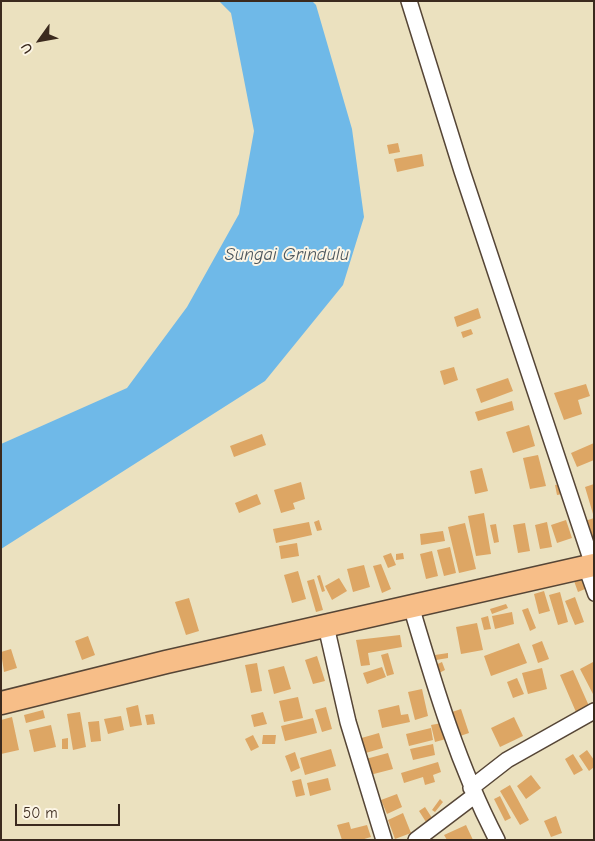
<!DOCTYPE html>
<style>
body{margin:0}
#map{position:relative;width:595px;height:841px;overflow:hidden;background:#ebe1bf;font-family:"Comic Neue",sans-serif}
canvas{display:block}
.frame{position:absolute;inset:0;border:2px solid #3b2a1e;pointer-events:none}
.north{position:absolute;left:15px;top:15px;width:50px;height:50px;-webkit-text-stroke:4px #fcf5e5;paint-order:stroke;rotate:238deg;font-size:14px;font-weight:700;line-height:20px;text-align:center;color:#3b2a1e}
.north::after{content:'';display:block;margin:auto;width:18px;height:22px;background:#3b2a1e;clip-path:polygon(50% 0,100% 100%,50% 72%,0 100%)}
.scale{position:absolute;left:15px;top:804px;width:105px;height:22px;box-sizing:border-box;border:2px solid #3b2a1e;border-top:0;padding-left:6px;font-size:15px;line-height:18px;white-space:nowrap;color:#3b2a1e;-webkit-text-stroke:4px #fcf5e5;paint-order:stroke}
</style>
<div id="map">
<canvas width="595" height="841"></canvas>
<div class="frame"></div>
<div class="north">U</div>
<div class="scale">50 m</div>
</div>
<script>
const c = document.querySelector('canvas').getContext('2d');
c.lineJoin = 'round';
function paint(path, color) {
  c.fillStyle = color;
  c.fill(path, 'evenodd');
}
function trace(path, color, width, dash) {
  c.strokeStyle = color;
  c.lineWidth = width;
  c.lineCap = dash ? 'butt' : 'round';
  c.setLineDash(dash || []);
  c.stroke(path);
}
function write(font, color, halo, rows, align = 'center') {
  c.font = font + ' "Comic Neue",sans-serif';
  c.lineWidth = 4;
  c.setLineDash([]);
  c.textBaseline = 'middle';
  c.strokeStyle = halo;
  c.fillStyle = color;
  for (const [text, x, y, turn = 0] of rows) {
    c.save();
    c.translate(x, y);
    c.rotate((+turn || 0) * Math.PI / 180);
    c.textAlign = isNaN(turn) ? turn : align;
    if (halo) c.strokeText(text, 0, 0);
    c.fillText(text, 0, 0);
    c.restore();
  }
}
paint(new Path2D(`
 M219,1H312L316,5L352,129L364,217L343,285L265,381L1,549V444L127,388L187,307L239,214L254,131L231,13Z`), '#6fb9e8');
paint(new Path2D(`
 M398,143L400,152L389,154L387,145Z
 M422,154L424,166L397,172L394,159Z
 M478,308L481,318L457,327L454,317Z
 M471,329L473,334L463,338L461,332Z
 M454,367L458,380L444,385L440,371Z
 M508,378L513,391L481,403L476,389Z
 M586,384L590,396L578,400L582,414L564,420L554,393Z
 M512,401L514,410L478,421L475,412Z
 M529,425L535,446L513,453L506,432Z
 M262,434L266,445L234,457L230,446Z
 M594,443V460L577,467L571,453Z
 M538,455L546,486L530,489L523,458Z
 M482,468L488,491L475,494L470,471Z
 M301,482L305,499L293,503L295,509L281,513L274,490Z
 M561,484L563,494L557,495L555,485Z
 M594,484V514H593L585,487Z
 M257,494L261,504L239,513L235,503Z
 M484,513L491,554L476,556L468,516Z
 M594,518V538L591,539L585,521Z
 M319,520L322,530L317,531L314,522Z
 M566,520L572,538L557,543L551,525Z
 M309,522L312,535L276,543L273,529Z
 M547,522L552,547L540,549L535,525Z
 M465,523L476,569L459,573L448,527Z
 M525,523L530,551L518,553L513,525Z
 M496,524L499,542L494,543L490,525Z
 M443,531L445,541L421,545L420,534Z
 M297,543L299,556L281,559L279,546Z
 M450,547L456,573L444,576L437,550Z
 M432,551L438,576L426,579L420,554Z
 M391,553L396,565L388,568L383,556Z
 M403,553L404,559L396,560V554Z
 M381,564L391,589L382,593L373,566Z
 M364,565L370,587L353,592L347,569Z
 M298,571L306,599L292,603L284,575Z
 M320,575L325,591L322,592L317,576Z
 M339,578L347,591L332,600L325,586Z
 M581,578L585,589L578,592L574,581Z
 M314,579L323,610L316,612L307,581Z
 M544,591L550,611L539,614L534,594Z
 M560,592L568,622L558,625L549,595Z
 M575,597L584,622L575,625L565,601Z
 M189,598L199,631L186,635L175,602Z
 M506,604L508,608L492,614L490,609Z
 M528,608L536,628L530,631L522,610Z
 M512,612L514,624L495,629L492,616Z
 M488,616L491,629L484,630L481,618Z
 M477,623L483,650L461,654L456,627Z
 M400,635L402,647L368,653L370,665L361,666L356,640Z
 M88,636L95,655L82,660L75,641Z
 M542,641L549,659L538,663L532,645Z
 M519,643L527,663L491,676L484,656Z
 M11,649L17,668L4,672L1,652Z
 M388,653L394,674L387,676L381,655Z
 M448,653V658L436,660L435,655Z
 M317,656L325,681L313,684L305,660Z
 M442,662L445,670L435,675L431,667Z
 M593,662L594,664V696L580,669Z
 M257,663L262,691L251,693L245,665Z
 M284,666L291,689L274,694L268,670Z
 M382,667L386,677L367,684L363,673Z
 M542,668L547,689L528,694L522,673Z
 M573,670L589,706L576,712L560,675Z
 M517,678L524,694L513,698L507,682Z
 M422,689L428,716L415,720L408,692Z
 M298,697L303,718L284,722L279,701Z
 M138,705L142,725L130,727L126,708Z
 M399,705L401,715L408,714L410,722L382,728L378,710Z
 M326,707L332,729L322,732L315,710Z
 M461,709L469,733L460,736L452,712Z
 M43,710L45,718L26,723L24,715Z
 M80,712L86,747L73,750L67,714Z
 M263,712L267,724L254,727L251,715Z
 M153,714L155,724L147,725L145,715Z
 M121,716L124,730L108,734L104,719Z
 M12,717L19,750L1,754V720Z
 M514,717L523,736L500,747L491,728Z
 M313,718L317,733L285,741L281,726Z
 M99,721L101,741L91,742L88,722Z
 M442,723L446,739L435,742L431,725Z
 M51,725L56,747L34,752L29,730Z
 M431,728L433,740L409,746L406,734Z
 M379,733L383,748L362,754L358,739Z
 M253,735L259,747L251,751L245,739Z
 M263,735H276L275,744H262Z
 M68,738V749H62V739Z
 M433,744L435,755L413,760L410,749Z
 M331,749L336,766L305,775L300,758Z
 M587,750L594,760V767L589,771L579,756Z
 M295,752L300,768L291,772L285,756Z
 M388,753L393,769L366,776L362,760Z
 M573,754L583,770L574,775L565,759Z
 M438,762L441,772L433,775L435,782L425,785L423,777L404,783L401,773Z
 M531,775L541,788L526,799L517,786Z
 M328,778L331,790L310,796L307,783Z
 M301,779L305,795L296,797L292,781Z
 M510,785L529,820L520,825L500,791Z
 M397,794L402,807L387,814L381,800Z
 M500,796L511,818L505,821L494,799Z
 M440,799L443,802L435,812L432,810Z
 M425,807L432,818L426,822L419,811Z
 M403,813L411,833L395,839L388,820Z
 M556,816L562,833L551,837L544,821Z
 M349,822L351,829L367,825L371,837L361,840H342L337,825Z
 M466,825L473,840H447L444,835Z`), '#dda664');
const pedestrian = new Path2D(`
 M584,567L594,595`);
const minor = new Path2D(`
 M409,1L462,171L593,565
 M411,606C435,687 458,765 497,840
 M326,626L348,722L384,840
 M471,788L507,760L594,711
 M416,840L474,796`);
const primary = new Path2D(`
 M1,703L166,662L594,565`);
trace(pedestrian, '#554536', 14);
trace(minor, '#554536', 18);
trace(primary, '#554536', 25);
trace(pedestrian, '#fff', 11);
trace(minor, '#fff', 15);
trace(primary, '#f7be88', 22);
write('italic 18px', '#4b555b', '#fcf5e5', [
 ["Sungai Grindulu",287,255]
]);
</script>
